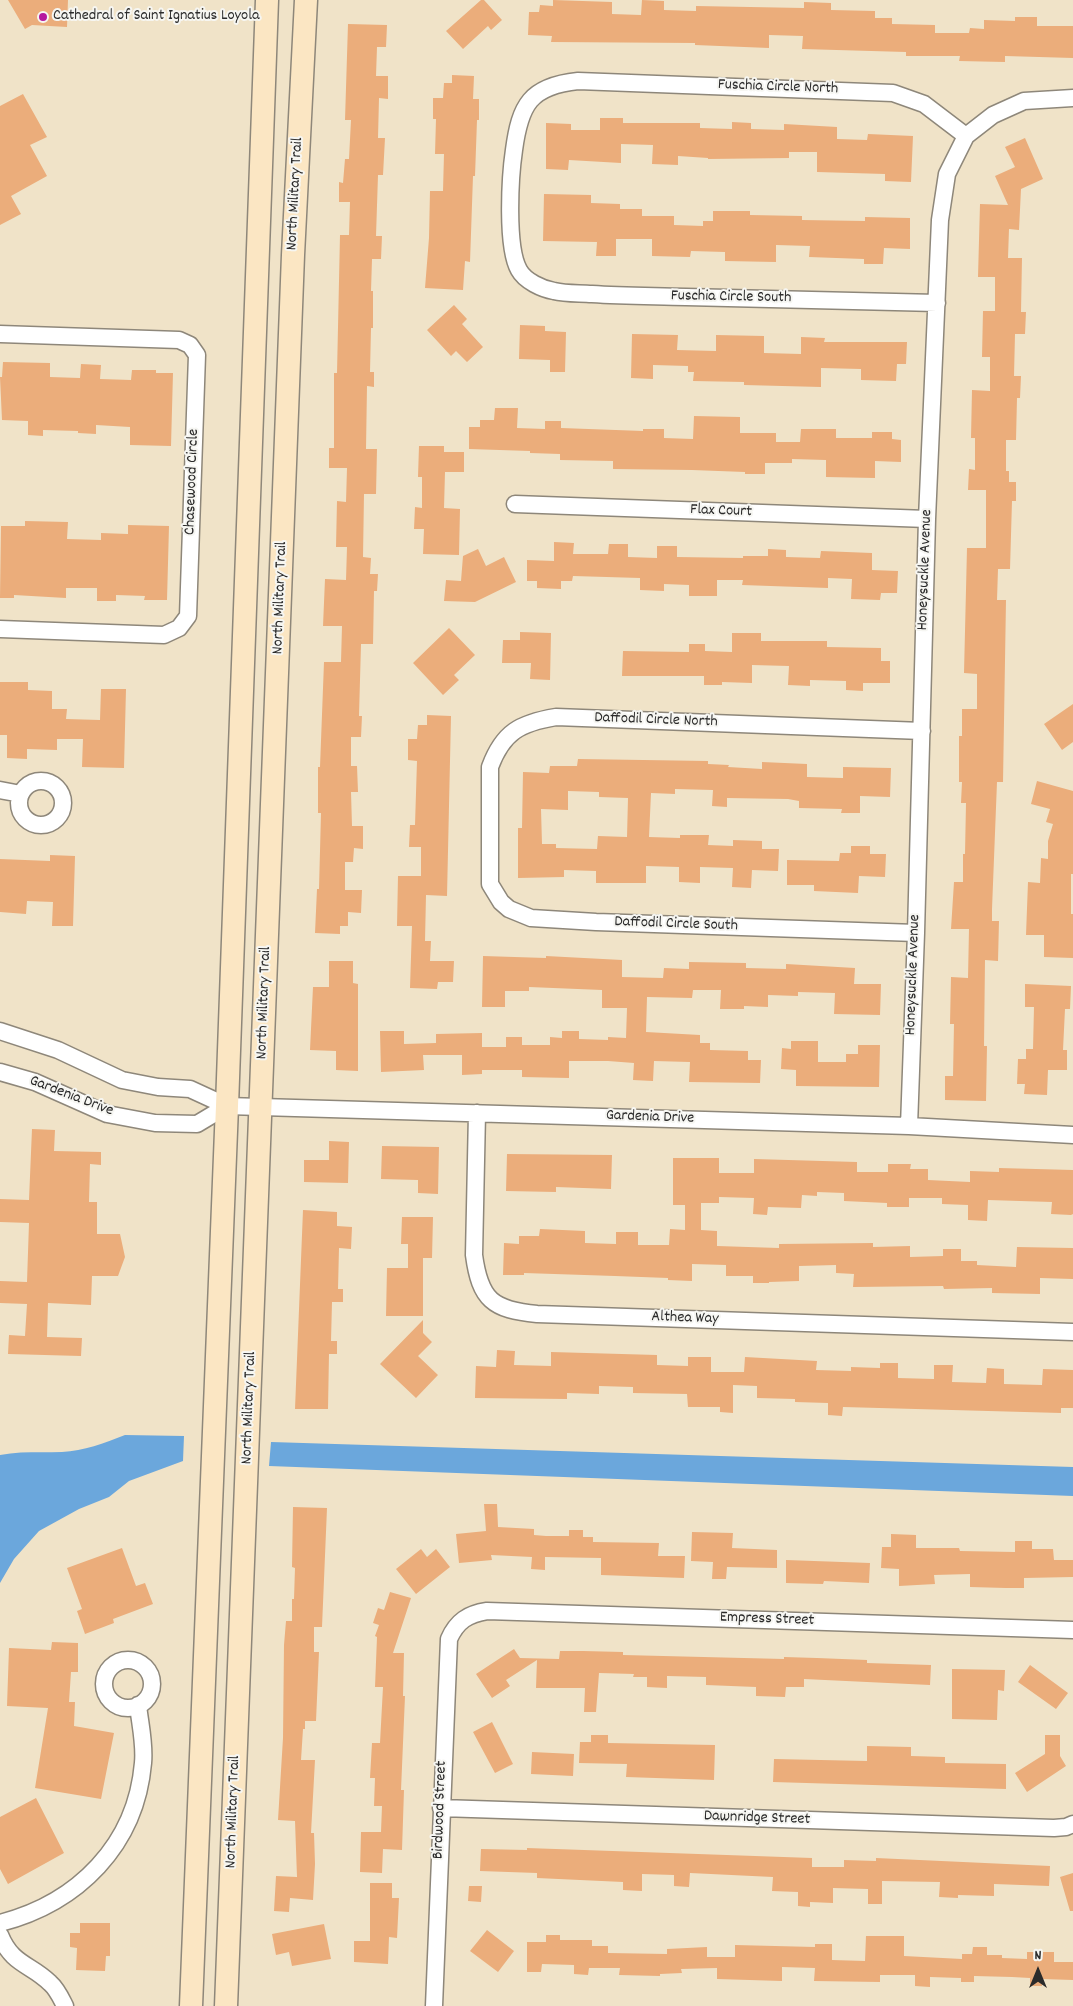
<!DOCTYPE html>
<style>
body{margin:0}
#map{position:relative;width:1073px;height:2006px;overflow:hidden;background:#f0e3c8;font-family:Dekko,sans-serif}
canvas{display:block}
.north{position:absolute;left:1013px;top:1946px;width:50px;height:50px;-webkit-text-stroke:4px #f6f6f2;paint-order:stroke;rotate:0deg;font-size:14px;font-weight:700;line-height:20px;text-align:center;color:#2b2b2b}
.north::after{content:'';display:block;margin:auto;width:18px;height:22px;background:#2b2b2b;clip-path:polygon(50% 0,100% 100%,50% 72%,0 100%)}
</style>
<div id="map">
<canvas width="1073" height="2006"></canvas>
<div class="north">N</div>
</div>
<script>
const c = document.querySelector('canvas').getContext('2d');
c.lineJoin = 'round';
function paint(path, color) {
  c.fillStyle = color;
  c.fill(path, 'evenodd');
}
function trace(path, color, width, dash) {
  c.strokeStyle = color;
  c.lineWidth = width;
  c.lineCap = dash ? 'butt' : 'round';
  c.setLineDash(dash || []);
  c.stroke(path);
}
function write(font, color, halo, rows, align = 'center') {
  c.font = font + ' Dekko,sans-serif';
  c.lineWidth = 4;
  c.setLineDash([]);
  c.textBaseline = 'middle';
  c.strokeStyle = halo;
  c.fillStyle = color;
  for (const [text, x, y, turn = 0] of rows) {
    c.save();
    c.translate(x, y);
    c.rotate((+turn || 0) * Math.PI / 180);
    c.textAlign = isNaN(turn) ? turn : align;
    if (halo) c.strokeText(text, 0, 0);
    c.fillText(text, 0, 0);
    c.restore();
  }
}
paint(new Path2D(`
 M125,1435L184,1436L183,1461L129,1481L109,1497L79,1509L39,1531L14,1559L0,1583V1455C21,1451 41,1453 62,1452C84,1451 104,1443 125,1435Z
 M271,1442L1073,1467V1496L269,1466Z`), '#6ba7dc');
paint(new Path2D(`
 M8,0H68L67,27L32,25L25,29Z
 M481,0H484L502,20L491,30L488,26L463,49L446,31Z
 M553,0L612,2V14L641,15L642,0L664,1V10L696,11V6L804,8V2L831,3V10L875,11V18H892V24L935,25V33H969L970,28L984,29V20L1015,21V17H1037V26H1073V58L1005,56V62L959,61L960,56H906V52L802,49L803,36L769,35V48L695,45V43L551,42L552,36L528,35L529,12H539L540,5L553,6Z
 M348,24L387,25L386,47H377L376,76H388V99L379,98L378,138H385L383,175H378L376,236H382L381,259H372L371,291H373V328H371L370,372H374V387L367,386L366,449H377L376,494H364L363,557L371,558L370,574H378L377,591H374L373,644H361L359,716H362L361,737H351V766H357L358,792H351L352,826H363V849L354,848L353,862H345V890H362L361,913L348,912V926H340V934L315,933L317,889H319L321,813H318V767H320L324,662H341L342,626H323L325,579L346,580L347,547H336L337,501L346,502L347,468H329V448H334V373H337L340,235H349L350,202H339V182L343,183L345,159H349L351,120H345Z
 M452,75L474,76L473,99H479V120H477L475,176H473L470,262L465,261L463,290L425,288L429,238L430,191H443L444,154H435L436,119H433V98H443L444,83H452Z
 M23,94L47,137L30,145L47,176L11,196L21,214L0,225V106Z
 M600,118H623V123H700V128L732,129V122L751,123V129L784,130V124L837,127V139L867,140L868,134L913,136L911,182L885,181V174L817,172V152H789V158L708,159V158L678,156V165L652,164L653,145L621,144V163L569,160L568,170L546,169V123L571,124V130H600Z
 M1025,138L1043,179L1021,189L1019,230L1009,229L1008,258H1022L1021,312H1026L1025,334H1015L1014,376H1021L1020,398H1017L1016,440H1006V471H1009V482H1016V501H1012L1010,569H998L997,600H1006L1003,782H997L992,909V921H999L998,961L985,960L984,1046H987L986,1101L945,1100V1076H953L954,1024H950L951,977L968,978L969,929H951L954,882H963V854H965L966,803H961L962,782H959V736H962V709H977V674L964,673L967,548H986V490H968L969,469L975,470V438H971L972,390L990,391V357H982L983,311H995V277H978L980,204L1008,205L995,176L1015,167L1005,147Z
 M544,194L591,195V203L620,204V209H642V216H674V225L703,226V221H713V211H750V215L802,216V220L865,221V217L910,218V249L884,248L883,264H864V259L809,257L810,246L776,245V262L725,261V252L691,251L690,257L652,256V239H616V256H596L597,242L543,241Z
 M454,305L467,319L462,324L483,347L467,362L456,351L451,356L427,330Z
 M520,325L545,326V331L566,332L565,372H550V360L519,359Z
 M632,334L678,335L677,350L716,351V335L764,336V353L801,354V337L825,338L824,342H907L906,364H897L896,381L861,380V369L821,368V387L744,385V382L693,381L694,372H688V366L653,365V379L631,378Z
 M3,362L50,363V377L80,378L81,364L101,365L100,379L131,380L132,370H156V373H173L171,446L130,445V427L96,425V434L78,433V431L43,430V436L28,435V421L2,420L0,377H2Z
 M495,408H518L517,428L545,429V421H561V428L643,431V429H664V438L693,439L694,416L740,417V433H776V442H800L801,429H836V438H872V432H892V439L901,440V462L875,461V478L826,477V460L792,459V463H765V474H745V472L692,470L613,469V461L560,460V454L530,453V451L469,449V427H480V420H494Z
 M419,446H444V452H464V472H445L444,508L460,509L459,555L423,554L424,529H414L415,507L422,508V477H418Z
 M25,521L68,522L67,539L101,540V533L128,534V525L169,526L167,600H144L145,596L116,595V601H97V588H66V598L14,595V598H0L1,526H25Z
 M554,542L574,543L573,554H608L609,544H628V557L657,558V546H677V557L743,558V556H768V549L786,550V557L820,558L821,551L872,553V570L898,571L897,593H881L880,600L851,599L852,579L828,578V588L742,585L743,580H717V596H689V585L664,584V591L640,590V578L573,576L572,581H561V589L537,588V581H527V560L554,561Z
 M478,549L486,566L504,557L516,582L475,602L444,601L446,580L461,581L463,556Z
 M449,628L475,655L454,675L459,680L443,695L413,663Z
 M520,632L551,633L550,680L530,679L531,663H502L503,640H520Z
 M732,633H761V641H827V647L881,648V661H890V683H863V691L846,690V681L810,680V686L788,685L789,666L752,665V683L722,682V685H704V676H622L623,651L689,652V644H705V651L732,652Z
 M0,682H28V690L52,691V709H67L66,719L100,720L101,689H126L124,768L82,767L83,739H57V750L27,749V759L7,758V735H0Z
 M1073,704V742L1062,750L1044,724Z
 M427,715L451,716L447,896L426,895L425,941H431L430,961H454L453,982H438L437,989L410,988L412,926H397L398,876H421V847H409L410,825H415L417,761L408,760V739H417L418,725H427Z
 M578,759L708,761V764L729,765L728,767L762,769V762L807,764V777L843,778V767L891,768L890,797L860,796V813H841L842,809L799,808V801L788,799L727,798V807L712,806L713,790L675,789V794L651,793L649,837L680,838V835H709L708,845L733,846V840L762,841V849H779L778,871L752,870L751,888L732,887L733,868L700,867V883L679,882V867L646,866V883H596V871L564,870V877L518,878V828H522L523,772L549,773L550,766H577ZM568,791L599,792V797L628,798L627,837L598,836L597,849L556,848V844H542L541,809L568,810Z
 M1037,781L1073,791V874H1071V914H1073V958L1044,957V935H1026L1028,882L1040,883L1041,858L1048,859V841L1053,824L1046,822L1050,809L1031,804Z
 M851,846H870V854H886L885,877L859,876L858,893L814,891V885H787V860L839,861L840,853H851Z
 M50,855L75,856L73,926H52L53,902L27,901L26,914L0,912V859L50,861Z
 M483,956L546,958V956L622,960V977L663,978L664,968L689,969V962L746,963V968L786,969V964L855,968L854,984H881L880,1015L834,1014L835,993L798,992V996L768,995V1007L744,1006V1009H720L721,990H693L692,998L647,997L646,1032L700,1035V1043H710V1050L748,1051V1060H761L760,1083L689,1082L690,1062L654,1061L653,1081L633,1080L634,1063L608,1061H569V1078L522,1077V1070H482V1074L462,1075V1055H423L424,1070L381,1072L380,1031H404V1044L436,1043V1034L482,1033V1047H506V1037H522V1045H550V1037L562,1038V1031H579V1039L608,1040V1037L626,1038L627,1008H602V990L529,987V991H505V1007H482Z
 M329,961H353V983L358,984V1071L336,1070V1051L310,1050L313,987H329Z
 M1025,984L1071,986L1070,1009H1065L1063,1050H1067V1070H1048L1047,1095L1024,1094L1025,1084H1017L1018,1059H1026V1049H1033L1034,1007H1025Z
 M791,1041H818V1062H846V1054H858V1045H880L879,1087L796,1086V1070L781,1069L782,1048L791,1049Z
 M32,1129L55,1130L54,1151L101,1152V1165L90,1164L89,1202H97V1234H120L125,1257L118,1276H92L91,1305L48,1303L47,1337L82,1338L81,1356L8,1354L9,1335L25,1336L27,1304L0,1303V1281L27,1282L29,1223L0,1222V1199L29,1200Z
 M329,1141L349,1142L348,1183L304,1182V1160H329Z
 M382,1146L439,1147L438,1194L418,1193V1180L381,1179Z
 M507,1154L612,1155L611,1189L556,1187V1192L506,1191Z
 M673,1158H719V1173H754V1159L857,1162V1172H888V1164H911L910,1169H928V1180L970,1182V1171L999,1172V1168L1073,1170V1214L1071,1215L1051,1214L1052,1202L988,1200L987,1221L968,1220V1205L942,1204V1198H909V1207H887V1203L844,1201V1193L817,1192V1196L802,1195L801,1208L768,1207L767,1215L753,1214L754,1198L719,1197V1203H701V1230L717,1231V1246L779,1248V1244L873,1243V1247L910,1246V1257L943,1256V1249H961V1261H977V1265L1016,1267L1017,1247L1073,1248V1279L1040,1278V1294L992,1293V1288L944,1289L943,1286L853,1287L854,1274L836,1273V1265L799,1266V1281L769,1282V1283H753V1276H726V1265L692,1264V1281L668,1280V1278L615,1276L524,1273V1275H503L504,1243L519,1244V1236H539L540,1229L585,1231V1243L616,1244V1232H638V1245H669L670,1229L685,1230V1205H673Z
 M303,1210L337,1212V1226L352,1227L351,1249L339,1248L338,1289H343V1302H332L331,1341H337V1354H329L328,1409H295Z
 M402,1217H433L432,1258H423V1316H386L387,1268H408V1244H401Z
 M423,1320V1333L432,1342L418,1356L438,1375L416,1398L380,1364Z
 M497,1350L515,1351L514,1365L551,1366V1352L657,1355V1365L688,1366V1357H711V1372H744L745,1357L817,1361L816,1370L851,1371V1367L880,1368V1363H898V1378L934,1379V1365H953L952,1382L986,1383L987,1368L1004,1369V1384L1042,1385L1043,1369L1073,1370V1408H1061V1413L843,1407L842,1416L828,1415V1403L795,1402V1399L757,1398V1386L733,1385V1413L720,1412V1407H688L687,1394L633,1393V1387L599,1386V1394L567,1393V1399L475,1398L476,1366L496,1367Z
 M484,1504H497L498,1527L534,1529V1535L546,1536H569V1530H583V1537H593V1542L659,1543L658,1556H685L684,1578L601,1575V1558L545,1557V1570L531,1569L532,1557L491,1555L492,1560L459,1563L456,1534L486,1531Z
 M293,1507L327,1508L322,1627H314V1652H319L316,1721H305V1729H303L301,1760H315L311,1833H314L315,1864L313,1900L290,1898L289,1912L274,1911L276,1876L297,1877L295,1821L278,1820L283,1738L284,1645L286,1621H292V1599H294L295,1568L292,1567Z
 M692,1532L733,1533L732,1548L777,1550V1568L727,1567L726,1579H712L713,1562L691,1561Z
 M891,1534L916,1535V1548H959L960,1551L1015,1552V1541H1032V1549H1053L1054,1560H1073V1577L1024,1578V1588H1006L970,1587V1574L934,1575L935,1584L899,1586V1569L881,1568L882,1547H891Z
 M122,1548L136,1586L145,1583L153,1604L113,1619L114,1623L85,1634L77,1611L82,1609L67,1568Z
 M421,1549L427,1557L436,1549L450,1567L416,1594L396,1569Z
 M786,1560L870,1563L869,1583L824,1581L823,1584L786,1583Z
 M390,1592L411,1598L393,1653H404L403,1696H405L401,1790H404L402,1850L383,1849L382,1873L360,1872L361,1832H381L382,1806H374L375,1778H370L372,1743H380L383,1687H375L377,1637L375,1636L379,1625L373,1623L378,1608L384,1610Z
 M52,1642L78,1643V1672H71L69,1702H75L74,1726L114,1733L101,1799L35,1788L48,1708L7,1706L9,1648L51,1650Z
 M514,1649L520,1658L559,1659L560,1651H583L623,1652V1655L784,1659V1657L817,1658L867,1660V1663L931,1665L930,1685L804,1679V1687H786L785,1697L756,1696V1687L706,1685V1677L667,1676V1688L647,1687V1677H633L634,1674L599,1673L596,1712H584L585,1688H536L537,1660L506,1680L510,1686L492,1698L476,1674Z
 M1030,1665L1068,1693L1056,1709L1018,1682Z
 M952,1669L1005,1670L1004,1691L998,1690L997,1720L952,1719Z
 M492,1722L513,1764L495,1773L473,1732Z
 M591,1735H608V1743L715,1745L714,1780L626,1777L627,1764L579,1763L580,1742H591Z
 M1045,1735H1060V1756L1066,1766L1027,1792L1015,1773L1045,1754Z
 M867,1746L911,1747V1756L945,1757V1763L1006,1764V1789L773,1782L774,1759L867,1761Z
 M532,1752L574,1754L573,1776L531,1774Z
 M36,1798L64,1853L8,1884L0,1869V1817Z
 M527,1848L812,1858V1867H844V1860L876,1861V1858L1050,1866L1049,1886L994,1884V1896L958,1895V1898L939,1897L940,1882L882,1881V1904H868V1889L833,1888V1903L810,1902V1907L798,1906V1892L772,1891L773,1877L690,1873L689,1887L674,1886V1875L642,1874V1891L623,1890V1882L537,1878V1873L480,1871L481,1849L527,1850Z
 M1073,1873V1911H1070L1060,1877Z
 M370,1883H392V1898H399L397,1938L389,1937L388,1964L354,1962V1941H370Z
 M469,1886H482L481,1902L468,1901Z
 M80,1923H110V1956H106L105,1971L76,1970L77,1948L70,1947V1933H80Z
 M324,1924L331,1959L292,1966L289,1952L276,1955L272,1934Z
 M487,1930L514,1951L498,1972L470,1951Z
 M546,1935H560V1940H592V1946H608V1953L667,1954V1949L707,1947V1957H735V1945L815,1947V1944H832V1960L865,1961L866,1936H904V1956L962,1959V1954H972L973,1947H987V1955H1002V1958L1027,1959V1952H1054V1962H1073V1980L1042,1979V1986H1030V1978L1012,1977L974,1976V1982H961V1978L930,1977V1987L915,1986V1975H880V1982L814,1981L815,1968L782,1967V1981L717,1979V1968L681,1969L682,1973L660,1974V1976L619,1975L620,1968H589L588,1975L574,1974V1965L542,1964L541,1972H527V1942H546Z`), '#ebad7b');
const minor = new Path2D(`
 M937,303C853,301 770,299 686,297C655,296 623,296 592,294C579,293 566,294 554,291C542,289 525,281 519,270C506,247 510,177 514,150C520,105 530,86 578,81L893,93L924,104L966,136
 M0,334L179,340L190,345L197,355L188,616L179,628L164,635L0,629
 M515,504L927,519
 M19 803a22 22 0 1 1 44 0a22 22 0 1 1-44 0Z
 M0,790L21,794
 M916,933L596,922L531,918L509,909L501,902L490,884V767C503,732 520,723 556,717L922,731
 M0,1031L58,1050L122,1080L158,1087L190,1089L227,1106L909,1126L1073,1135
 M0,1072L35,1082L107,1114L155,1123L197,1124L227,1106
 M477,1113L474,1255C480,1300 493,1310 537,1314L1073,1332
 M909,1126L916,933L927,519L940,220L947,174L966,136L993,115L1024,101L1073,98
 M104 1684a24 24 0 1 1 48 0a24 24 0 1 1-48 0Z
 M441,1808L1054,1828L1066,1827L1073,1824
 M0,1923C78,1903 136,1845 143,1763C145,1744 140,1724 138,1705
 M0,1935C12,1965 31,1964 50,1983C57,1989 61,1998 65,2006
 M434,2006L449,1639C457,1621 468,1614 487,1611L1073,1630`);
const secondary = new Path2D(`
 M191,2006L227,1106L267,0
 M226,2006L293,255L306,0`);
trace(minor, '#8e877a', 19);
trace(secondary, '#8e877a', 25);
trace(minor, '#fff', 16);
trace(secondary, '#fbe6c3', 22);
for (const [x, y, r, color] of [
 [43,17,5,"#b5179e"]
]) {
  const dot = new Path2D();
  dot.arc(x, y, r, 0, 2 * Math.PI);
  c.fillStyle = color;
  c.fill(dot);
  trace(dot, '#f6f6f2', 2);
}
write('16px', '#2b2b2b', '#f6f6f2', [
 ["Cathedral of Saint Ignatius Loyola",53,17]
], 'left');
write('16px', '#2b2b2b', '#f6f6f2', [
 ["Fuschia Circle North",778,88,2],
 ["North Military Trail",296,194,-87],
 ["Fuschia Circle South",731,298,1],
 ["Chasewood Circle",193,482,-88],
 ["Flax Court",721,512,2],
 ["Honeysuckle Avenue",926,570,-88],
 ["North Military Trail",281,598,-88],
 ["Daffodil Circle North",656,721,2],
 ["Daffodil Circle South",676,925,2],
 ["Honeysuckle Avenue",914,975,-88],
 ["North Military Trail",265,1003,-88],
 ["Gardenia Drive",71,1097,21],
 ["Gardenia Drive",650,1118,2],
 ["Althea Way",685,1319,2],
 ["North Military Trail",250,1408,-88],
 ["Empress Street",767,1620,2],
 ["Birdwood Street",441,1810,-88],
 ["North Military Trail",234,1812,-88],
 ["Dawnridge Street",757,1819,2]
]);
</script>
